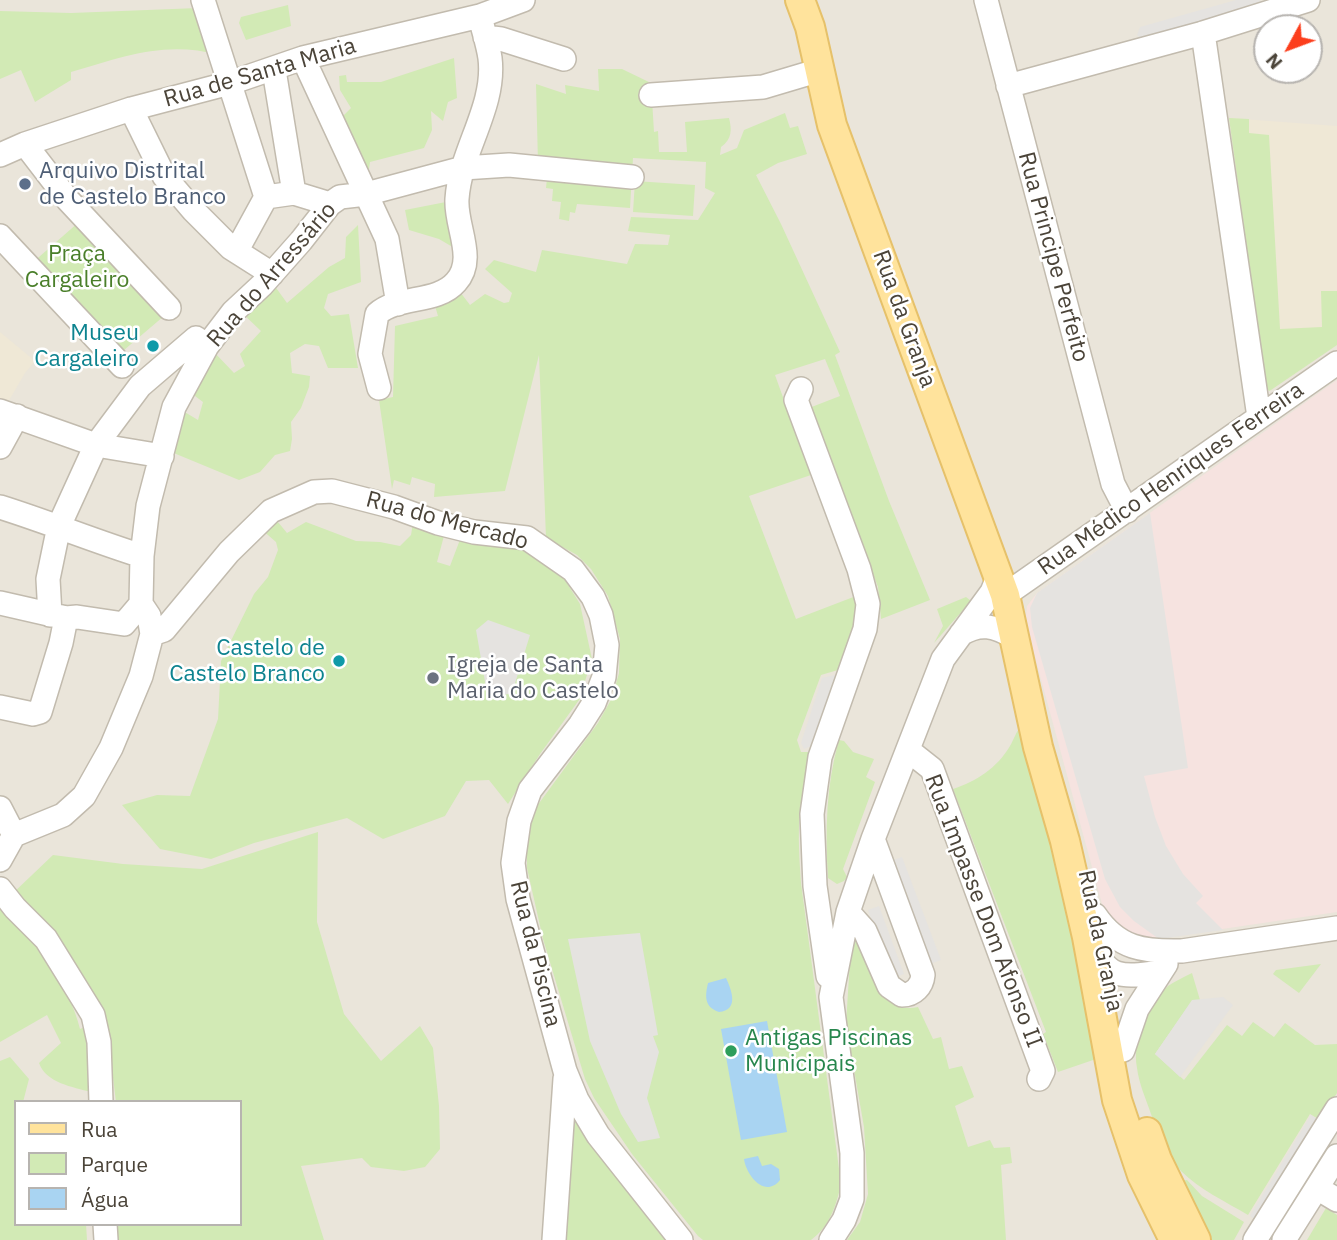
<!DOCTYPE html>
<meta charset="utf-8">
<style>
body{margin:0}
#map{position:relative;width:1337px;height:1240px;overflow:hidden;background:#f6f3ec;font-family:"IBM Plex Sans",sans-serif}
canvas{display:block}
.legend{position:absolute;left:14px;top:1100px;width:228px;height:126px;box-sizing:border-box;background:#fff;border:2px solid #b7b4b0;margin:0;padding:9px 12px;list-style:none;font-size:21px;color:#4b4439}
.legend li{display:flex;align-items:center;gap:14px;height:35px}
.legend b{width:35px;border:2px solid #b7b4b0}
.north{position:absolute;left:1253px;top:14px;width:70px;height:70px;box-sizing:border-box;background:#fff;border:2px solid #b7b4b0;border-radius:50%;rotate:229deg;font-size:19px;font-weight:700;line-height:28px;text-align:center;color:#4b4439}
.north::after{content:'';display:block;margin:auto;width:24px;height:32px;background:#fc3f1d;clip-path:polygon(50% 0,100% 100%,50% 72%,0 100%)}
</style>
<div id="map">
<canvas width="1337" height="1240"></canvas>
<ul class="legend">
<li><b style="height:9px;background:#ffe39c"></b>Rua</li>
<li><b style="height:19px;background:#d2eab5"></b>Parque</li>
<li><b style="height:19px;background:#a9d4f2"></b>Água</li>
</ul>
<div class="north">N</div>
</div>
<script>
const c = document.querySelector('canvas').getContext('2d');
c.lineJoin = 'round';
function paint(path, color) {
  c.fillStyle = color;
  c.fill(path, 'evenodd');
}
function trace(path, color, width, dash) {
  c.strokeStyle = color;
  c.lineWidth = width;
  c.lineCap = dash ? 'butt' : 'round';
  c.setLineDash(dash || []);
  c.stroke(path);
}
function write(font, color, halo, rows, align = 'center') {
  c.font = font + ' "IBM Plex Sans",sans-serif';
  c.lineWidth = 5;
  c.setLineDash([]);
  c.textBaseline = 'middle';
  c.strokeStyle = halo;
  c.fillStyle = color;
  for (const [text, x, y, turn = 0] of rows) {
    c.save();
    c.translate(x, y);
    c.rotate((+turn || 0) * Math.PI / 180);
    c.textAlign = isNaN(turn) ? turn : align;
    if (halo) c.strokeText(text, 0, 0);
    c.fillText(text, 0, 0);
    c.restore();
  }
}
paint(new Path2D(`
 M0,0H1337V1240H0ZM1267,28H1309V70H1267ZM16,1102H240V1224H16Z`), '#eae5da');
paint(new Path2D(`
 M1229,118L1337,126V345L1271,390L1269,391L1266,387Z
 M0,332L35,361L25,373L7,404L0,402Z`), '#efe8d6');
paint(new Path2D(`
 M1337,380V912L1148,940L1122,930L1102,904L1029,635L1026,616L1027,606L1037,593Z`), '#f6e3e0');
paint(new Path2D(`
 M288,5L291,26L246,40L239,23L241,17Z
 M198,8L219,55C166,40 122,57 71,72V80L35,102L21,70L0,79V11L71,13Z
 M454,58L457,98L448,102L443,121L431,111L432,130L424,148L370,162L368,176L342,117L351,108L340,90L339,76L346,75L347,82H381Z
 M598,69H622L651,83L654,132L658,131L659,152H687L685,122L729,118C732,130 732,139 721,147L720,155L737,148L744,130L785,113L790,128L798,126L807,154L778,163L756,175L781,224L840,352L835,355L889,501L930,600L881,619L878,587L809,408L840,396L825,359L775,375L811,475L749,496L796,619L856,596C857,622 847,646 838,670L821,675L797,740L801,752H808C811,767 804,780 802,795C797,824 799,853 801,883L841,1184C836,1206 830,1226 811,1240H703L698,1236L632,1154L594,1098L585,1079L543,939L527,868V837L537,806L598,723L612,698L619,673L620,639L608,596L591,569L577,555L546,538L539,355L505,491L434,497L435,484L412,477L410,485L394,480L392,489L379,400L393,397L395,326L438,316L433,299L457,288L470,305L485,294L504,303L509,302L512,293L485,269L494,260L536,272L542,250L627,264L635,244L668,245L670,235L628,231L631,217L698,220L715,193L705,188L706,162L633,158L630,208L577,204L575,213L570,212L569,221L559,219L561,202L552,201L553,189L546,188L548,169L538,163L536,84L566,94L565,85L599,91Z
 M1229,118L1249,119V133L1269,135L1280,329L1322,327L1321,291H1337V345L1271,390L1269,391L1266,387Z
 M635,181L695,185L693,216L633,212Z
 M451,201L456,249L439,239L409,230L405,210Z
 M79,222L164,316L117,356L31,264Z
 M358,225L361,282L328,294L324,308L331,316L349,314L358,368H328L319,346L305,344L290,353L292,373L310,376L309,387L301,408L291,422L292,439L290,451L275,455L260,472L239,480L164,449L183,411L198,420L203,402L191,393L212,350L234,373L245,366L240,354L261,331L240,311L274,285L287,303L329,267L345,258L346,237Z
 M273,516L287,533L306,522L356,541L380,542L400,546L411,535L413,523L445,532L437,562L450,566L461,537L531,548L565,580L580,604L592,659L579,700L540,754L508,804L489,780L466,781L445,816L383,839L347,818L254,843L211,859L160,849L122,805L157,795L190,796L218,719L221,661L254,594L268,577L278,550L276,542L261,529Z
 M966,597L971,601L934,643L943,626L937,609Z
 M1021,726L1041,796L1099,1058L1058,1072L1043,1034L1046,1032L953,789C977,781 997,768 1010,746C1014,739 1016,732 1021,726Z
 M839,740L844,741L853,752L874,759L866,777L875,782L843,869L847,877L844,881L837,884L828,878C825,831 826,785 839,740Z
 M318,832L317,922L344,1014L381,1061L420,1026L433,1048L439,1106L440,1149L425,1167L404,1171L371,1167L362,1158L301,1166L324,1240H110L111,1224H240V1102H116L109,1045L10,896L53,855L123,864L202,869Z
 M0,902C29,935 70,985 80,1029L87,1026L91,1092C73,1087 46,1083 39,1063L61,1043L47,1015L0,1042Z
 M855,940L861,941C871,970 879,1015 918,1007L933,1039L941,1037L949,1069L962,1066L974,1097L955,1106L968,1147L990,1140L994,1148L1010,1147L1012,1163L1001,1165L1006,1240H847L860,1222L868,1194L864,1127L846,1024L850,960Z
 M1321,964L1299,993L1273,974L1276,970Z
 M1192,973L1200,1000L1192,1001L1155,1054L1184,1080L1227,1025L1242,1036L1253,1022L1274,1037L1285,1023L1315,1045L1337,1044V1093L1320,1120L1310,1114L1248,1215C1226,1202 1199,1189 1181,1171C1166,1155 1158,1134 1151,1114C1146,1099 1139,1084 1137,1068C1132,1039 1146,1006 1168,986C1175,981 1184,977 1192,973Z
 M10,1057L29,1079L23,1102H16V1224H86L87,1240H0V1061Z
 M574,1116L624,1188L665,1240H562L567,1169Z
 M1187,1180L1202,1196L1244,1222L1234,1240H1211L1179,1181Z
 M1326,1208L1337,1215V1240H1307Z`), '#d2eab5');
paint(new Path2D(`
 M1236,0H1259L1266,5L1144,41L1137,35L1140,27Z
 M1150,513L1188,768L1144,776L1155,817L1166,846L1183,874L1203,896L1196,903L1223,930L1159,939L1134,921L1120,907L1105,879L1032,627L1030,608L1037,593Z
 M488,620L530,635L512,693L488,699L476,630Z
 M840,674L814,745L804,749L801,743L822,678Z
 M902,857L941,960L930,964L891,861Z
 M879,906L904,974L893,978L868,910Z
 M640,933L658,1035L653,1036L659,1052L647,1098L660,1138L638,1142L621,1114L590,1041L568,939Z
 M1223,997L1233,1005L1180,1077L1155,1054L1192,1000Z
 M1311,1115L1320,1121L1259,1222L1250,1216Z`), '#e5e3e0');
paint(new Path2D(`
 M726,978C732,991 739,1010 719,1012C704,1007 705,996 708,983Z
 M767,1021L787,1132L741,1140L721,1029Z
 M758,1156L762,1166L771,1164L779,1169L780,1180C765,1199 746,1175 744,1159Z`), '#a9d4f2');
const minor = new Path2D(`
 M203,0L266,197
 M986,0L1113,484L1127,511
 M1203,33L1259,417
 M485,37L501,39L564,59
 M303,58L387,239L398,304
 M274,70L294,193
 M1008,86L1203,33L1308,0
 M651,95L763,87L820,70
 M131,109L164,176L193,210L231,248L272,274
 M25,144L68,200L169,308
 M0,155L25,144L131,109L230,83L303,58L480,16L523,0
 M0,236L122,366
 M237,250L266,197L294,193L330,204
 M379,388L370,354L377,314C398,295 437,304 456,282C477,259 455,226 457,199C460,151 496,107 490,58C488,44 483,30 480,16
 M801,389L796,400L859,569L868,604L865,629L820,757L812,814L815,886L828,976
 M0,411L96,445L162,456
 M0,447L17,416
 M0,507C48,522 94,541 142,556
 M1005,595L1337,363
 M0,603L66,618L77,617L124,624L141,604
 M50,615L48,579L59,526L96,445L140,386L196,338L207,346
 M152,634L164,630L229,552L271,511L314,492L332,491L394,507L438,523L474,532L527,538L573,570L593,597L601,615L607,645L604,677L594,703L580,725L530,790L519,821L513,863L518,899L565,1071L577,1100L598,1135L681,1240
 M961,634C981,622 994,626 1014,637
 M0,707L33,714L40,712L61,643L66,618
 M908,750L932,769L1043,1071L1039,1079
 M0,808L14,835
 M14,835L63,815L84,796L111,748L141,676L152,634L149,616L141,604L142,556L148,506L174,407L207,346L233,312L262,285L301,241L330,204L340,197L366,194L463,168L509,165L632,177
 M0,860L14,835
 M0,889L15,908L46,939L93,1015L99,1042L101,1102
 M848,912L865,931L889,986L902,995C914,995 922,986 923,975L873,839
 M1095,915C1118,949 1144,952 1182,951L1337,928
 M1093,940C1104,981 1125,977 1160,972
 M1123,1050L1137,1009L1166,964
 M1317,1188L1337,1200
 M105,1224L106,1240
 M554,1240L565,1079
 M831,1240L844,1220L852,1199V1153L831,997L848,912L873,839L943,659L992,592L998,577
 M1255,1240L1337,1109
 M1284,1240L1337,1156`);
const major = new Path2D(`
 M800,0L810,27L832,125L1005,595L1038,747L1065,841L1087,937L1117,1100L1142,1175L1174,1240
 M1147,1132L1157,1160L1196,1240`);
trace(minor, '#c2bbae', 26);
trace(major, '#e6c16a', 32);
trace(minor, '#fff', 23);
trace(major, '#ffe39c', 28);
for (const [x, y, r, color] of [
 [25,184,7,"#5c6f8a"],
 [153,346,7,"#0f9aa8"],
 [339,661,7,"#0f9aa8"],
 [433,678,7,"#6b7280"],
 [731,1051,7,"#2e9e5b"]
]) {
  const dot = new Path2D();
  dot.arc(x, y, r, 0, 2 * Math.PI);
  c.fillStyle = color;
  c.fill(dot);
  trace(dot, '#fff', 2.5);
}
write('23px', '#4b4439', '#fff', [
 ["Rua de Santa Maria",260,73,-16],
 ["Rua Principe Perfeito",1053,257,75],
 ["Rua do Arressário",272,275,-49],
 ["Rua da Granja",904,319,70],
 ["Rua Médico Henriques Ferreira",1171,479,-35],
 ["Rua do Mercado",447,521,15],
 ["Rua Impasse Dom Afonso II",983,911,69],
 ["Rua da Granja",1100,941,78],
 ["Rua da Piscina",535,954,76]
]);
write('23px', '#4e5e75', '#fff', [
 ["Arquivo Distrital",39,171],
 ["de Castelo Branco",39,197]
], 'left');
write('23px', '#4a7f2a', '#fff', [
 ["Praça",77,254],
 ["Cargaleiro",77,280]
]);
write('23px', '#0d838f', '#fff', [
 ["Museu",139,333],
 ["Cargaleiro",139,359],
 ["Castelo de",325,648],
 ["Castelo Branco",325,674]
], 'right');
write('23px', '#5b616d', '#fff', [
 ["Igreja de Santa",447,665],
 ["Maria do Castelo",447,691]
], 'left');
write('23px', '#27864d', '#fff', [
 ["Antigas Piscinas",745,1038],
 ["Municipais",745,1064]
], 'left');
</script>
